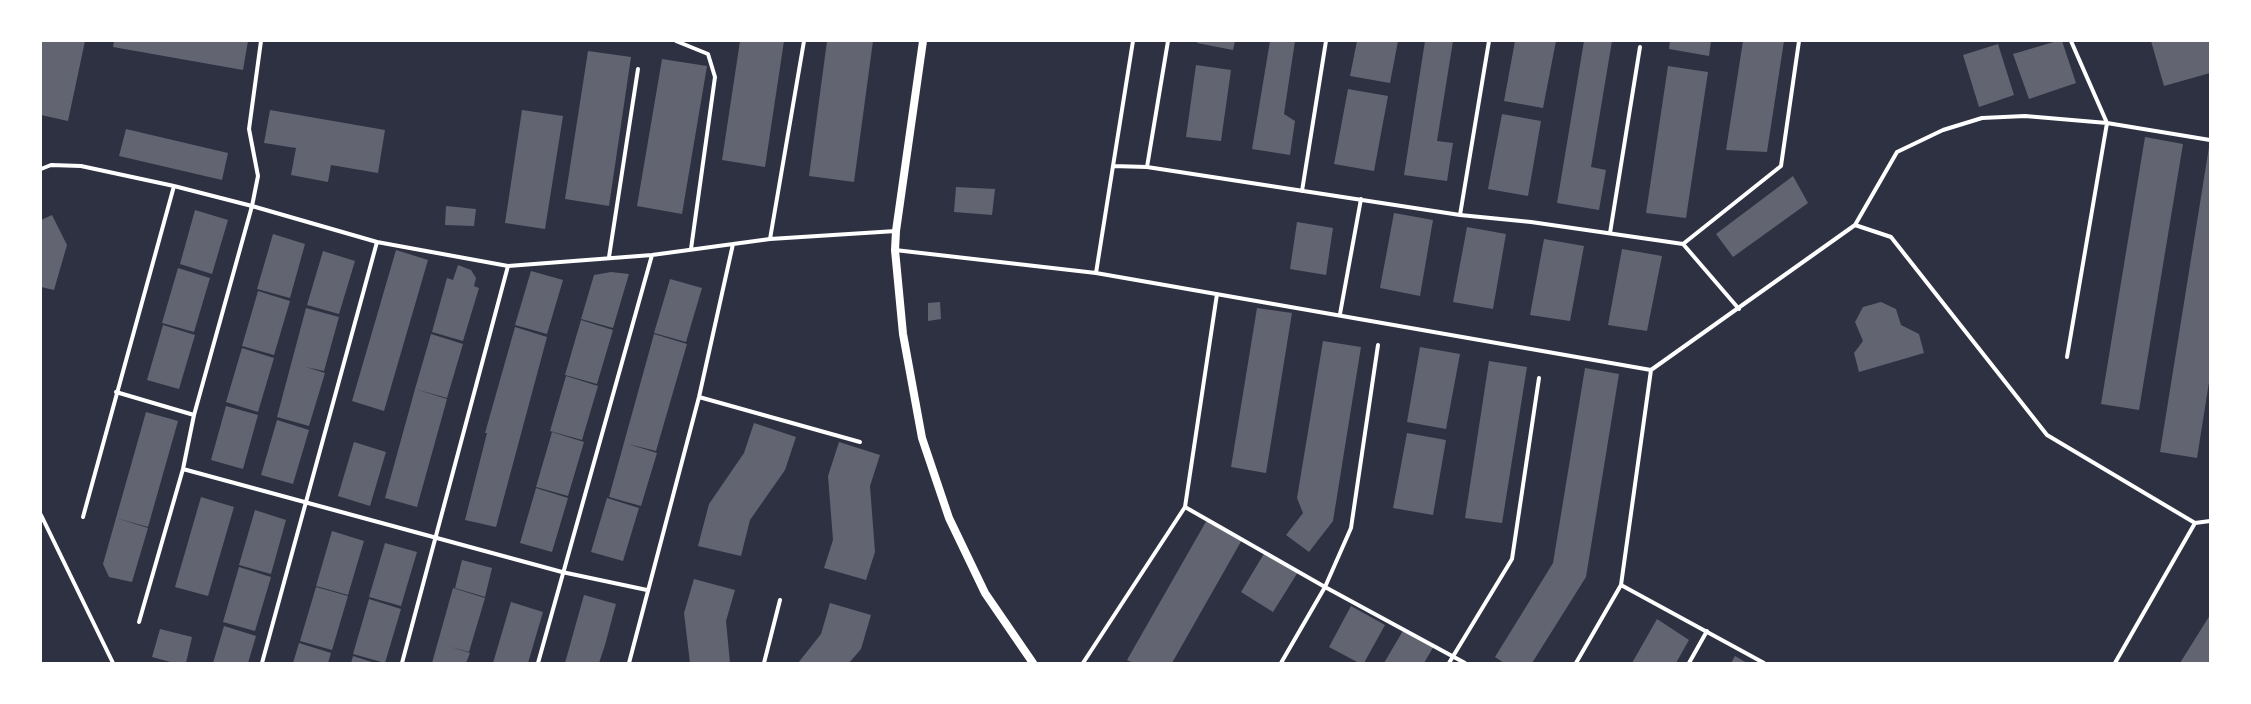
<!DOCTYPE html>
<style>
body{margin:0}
#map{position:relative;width:2251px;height:704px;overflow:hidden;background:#2d3142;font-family:"PT Sans Narrow",sans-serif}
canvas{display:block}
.frame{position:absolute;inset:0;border:42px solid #fff;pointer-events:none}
</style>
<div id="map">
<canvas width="2251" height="704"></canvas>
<div class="frame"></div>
</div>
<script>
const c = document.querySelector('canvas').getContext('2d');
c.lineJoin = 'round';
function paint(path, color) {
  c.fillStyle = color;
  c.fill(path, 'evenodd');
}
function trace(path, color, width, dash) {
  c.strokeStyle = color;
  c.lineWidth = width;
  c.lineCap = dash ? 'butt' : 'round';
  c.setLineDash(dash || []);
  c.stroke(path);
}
paint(new Path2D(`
 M41,41H85L68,121L41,115Z
 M114,41H248L243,70L113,47Z
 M740,41H784L765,167L722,160Z
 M827,41H873L854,182L809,176Z
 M1198,41H1235L1233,50L1197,43Z
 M1270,41H1295L1284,114L1295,121L1290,155L1252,149Z
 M1357,41H1398L1390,83L1350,76Z
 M1425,41H1453L1437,141L1453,143L1447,181L1404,175Z
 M1515,41H1556L1543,108L1504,101Z
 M1584,41H1612L1591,167L1606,170L1599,210L1557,203Z
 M1670,41H1711L1709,56L1669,49Z
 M1743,41H1784L1767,152L1726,150Z
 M2057,41H2062L2076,83L2029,99L2013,54Z
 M2151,41H2210V73L2164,86Z
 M1998,44L2014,95L1979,107L1963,55Z
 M588,51L631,57L609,206L565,199Z
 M662,59L707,66L682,214L637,206Z
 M1196,65L1231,70L1221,141L1186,137Z
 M1668,66L1708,72L1686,218L1646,213Z
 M1348,89L1388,96L1374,171L1334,164Z
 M270,110L385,130L378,173L331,165L328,182L291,175L296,148L264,143Z
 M522,110L563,116L545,229L505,223Z
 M1502,114L1541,121L1528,196L1488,189Z
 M126,129L228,153L222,180L119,156Z
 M2145,137L2183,144L2139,410L2101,404Z
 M2209,147L2210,376L2197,458L2160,452Z
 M1793,176L1808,203L1733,257L1716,234Z
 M956,187L995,189L992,215L954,212Z
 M446,206L476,209L474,226L445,225Z
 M195,210L228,220L212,274L180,264Z
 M1394,213L1433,220L1420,296L1380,288Z
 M52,215L67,245L54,290L41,287V220Z
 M1297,222L1333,228L1326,275L1290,269Z
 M1467,227L1506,234L1493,309L1453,302Z
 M273,234L305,244L290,298L257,289Z
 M1544,239L1584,246L1570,321L1530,315Z
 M1622,249L1662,256L1647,331L1608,325Z
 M396,250L428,260L384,411L352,401Z
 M323,251L355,261L339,314L307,305Z
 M458,265L471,270L476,278L474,286L479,288L463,341L432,332L447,278L453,280Z
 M178,268L210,278L194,332L162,323Z
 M531,271L563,280L547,334L515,325Z
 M611,272L629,274L613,328L581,319L594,275Z
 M670,279L702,288L686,342L654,333Z
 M258,291L290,301L274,355L242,346Z
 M940,302L941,319L928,321V303Z
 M1881,302L1896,309L1901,325L1919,334L1924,353L1859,372L1854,353L1863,341L1855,322L1863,307Z
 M306,308L339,317L324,371L306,367L325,373L309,426L277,417Z
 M1257,308L1292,313L1266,473L1231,467Z
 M581,320L613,330L597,384L565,375Z
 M163,325L195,335L179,389L147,380Z
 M515,327L547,337L496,527L465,520L487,433H485Z
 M431,334L463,344L447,398L415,389Z
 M654,334L687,344L656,451L628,444L657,453L641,506L609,497Z
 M1323,341L1361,347L1333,521L1309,552L1286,535L1303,513L1297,498Z
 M1420,347L1460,354L1446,429L1407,422Z
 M242,348L274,358L258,412L226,402Z
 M1489,361L1527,367L1502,523L1465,518Z
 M1585,368L1619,374L1586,577L1532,663H1504L1495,657L1553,563Z
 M566,376L598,386L582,440L550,431Z
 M415,389L447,399L417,507L385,498Z
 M226,406L258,415L243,469L211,460Z
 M146,412L178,421L148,527L116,518Z
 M277,420L309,430L293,484L261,475Z
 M754,423L796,437L785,470L750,520L741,556L698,546L709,504L744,453Z
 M552,432L584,442L568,496L536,487Z
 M1407,433L1446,440L1433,515L1393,508Z
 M354,442L386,452L370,506L338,496Z
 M839,442L880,455L870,486L875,552L866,580L824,568L833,540L828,476Z
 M536,488L568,498L552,552L520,543Z
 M201,497L234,507L208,596L175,587Z
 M607,498L639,508L623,561L591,552Z
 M255,510L286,520L271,574L239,565Z
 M116,518L148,528L132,582L109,577L103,564Z
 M1208,518L1243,538L1172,663H1133L1127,660Z
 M332,531L364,541L348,595L316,586Z
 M385,543L417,552L401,606L369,597Z
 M1265,552L1298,572L1273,612L1241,592Z
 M462,560L492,568L485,597L455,588Z
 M239,567L271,577L255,631L223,622Z
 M694,579L735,590L726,621L730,663H690L684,613Z
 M316,587L348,596L332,650L300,641Z
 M453,588L485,598L469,652L451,647L470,653L466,663H432Z
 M584,595L616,604L605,645L577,637L605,645L599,663H565Z
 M369,599L401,609L385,663L353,654Z
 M511,602L543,612L528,663H493Z
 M830,603L871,615L861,649L849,663H798L821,634Z
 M1351,606L1385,625L1364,663H1359L1329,647Z
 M2210,615V663H2180Z
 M1657,619L1689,640L1676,663H1632Z
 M224,626L256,636L248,663H213Z
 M160,629L192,637L186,663H174L152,657Z
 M1404,629L1434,646L1424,663H1384Z
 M299,643L331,653L328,663H293Z
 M353,656L375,663H351Z
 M1735,656L1747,663H1731Z`), '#626471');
trace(new Path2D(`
 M676,41L708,54L715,77L691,249
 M1113,166L1133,41
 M1147,167L1168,41
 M41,169L51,165L81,166L174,186L252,206L377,242L508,266L652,255L770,239L896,231
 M1302,191L1326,41
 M1460,215L1489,41
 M1855,225L1891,237L2047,435L2195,523L2210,521
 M1610,233L1640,47
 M770,239L804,41
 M1683,244L1739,309
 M895,250L1096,273L1651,370
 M609,257L638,69
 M1096,273L1113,166L1147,167L1460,215L1531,222L1683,244L1781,166L1799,41
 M1340,314L1361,199
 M2067,357L2107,123L2071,41
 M1651,370L1855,225L1897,152L1943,130L1982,118L2025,116L2107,123L2210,140
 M116,392L194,415
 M699,397L860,442
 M183,469L562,572L647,590
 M1185,507L1325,587L1465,663
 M41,515L113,663
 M83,517L174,186
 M1621,585L1764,663
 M139,622L183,469L194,415L252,206L258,176L249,129L261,41
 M262,663L377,242
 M402,663L508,266
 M538,663L652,255
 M629,663L699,397L733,244
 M764,663L780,600
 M1083,663L1185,507L1217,294
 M1281,663L1325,587L1351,528L1378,345
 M1449,663L1512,559L1539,378
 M1576,663L1621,585L1651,370
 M1689,663L1707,631
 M2115,663L2195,523`), '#fff', 4);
trace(new Path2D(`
 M923,41L896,231L895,250L903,334L922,438L949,518L985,593L1033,663`), '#fff', 8);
</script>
